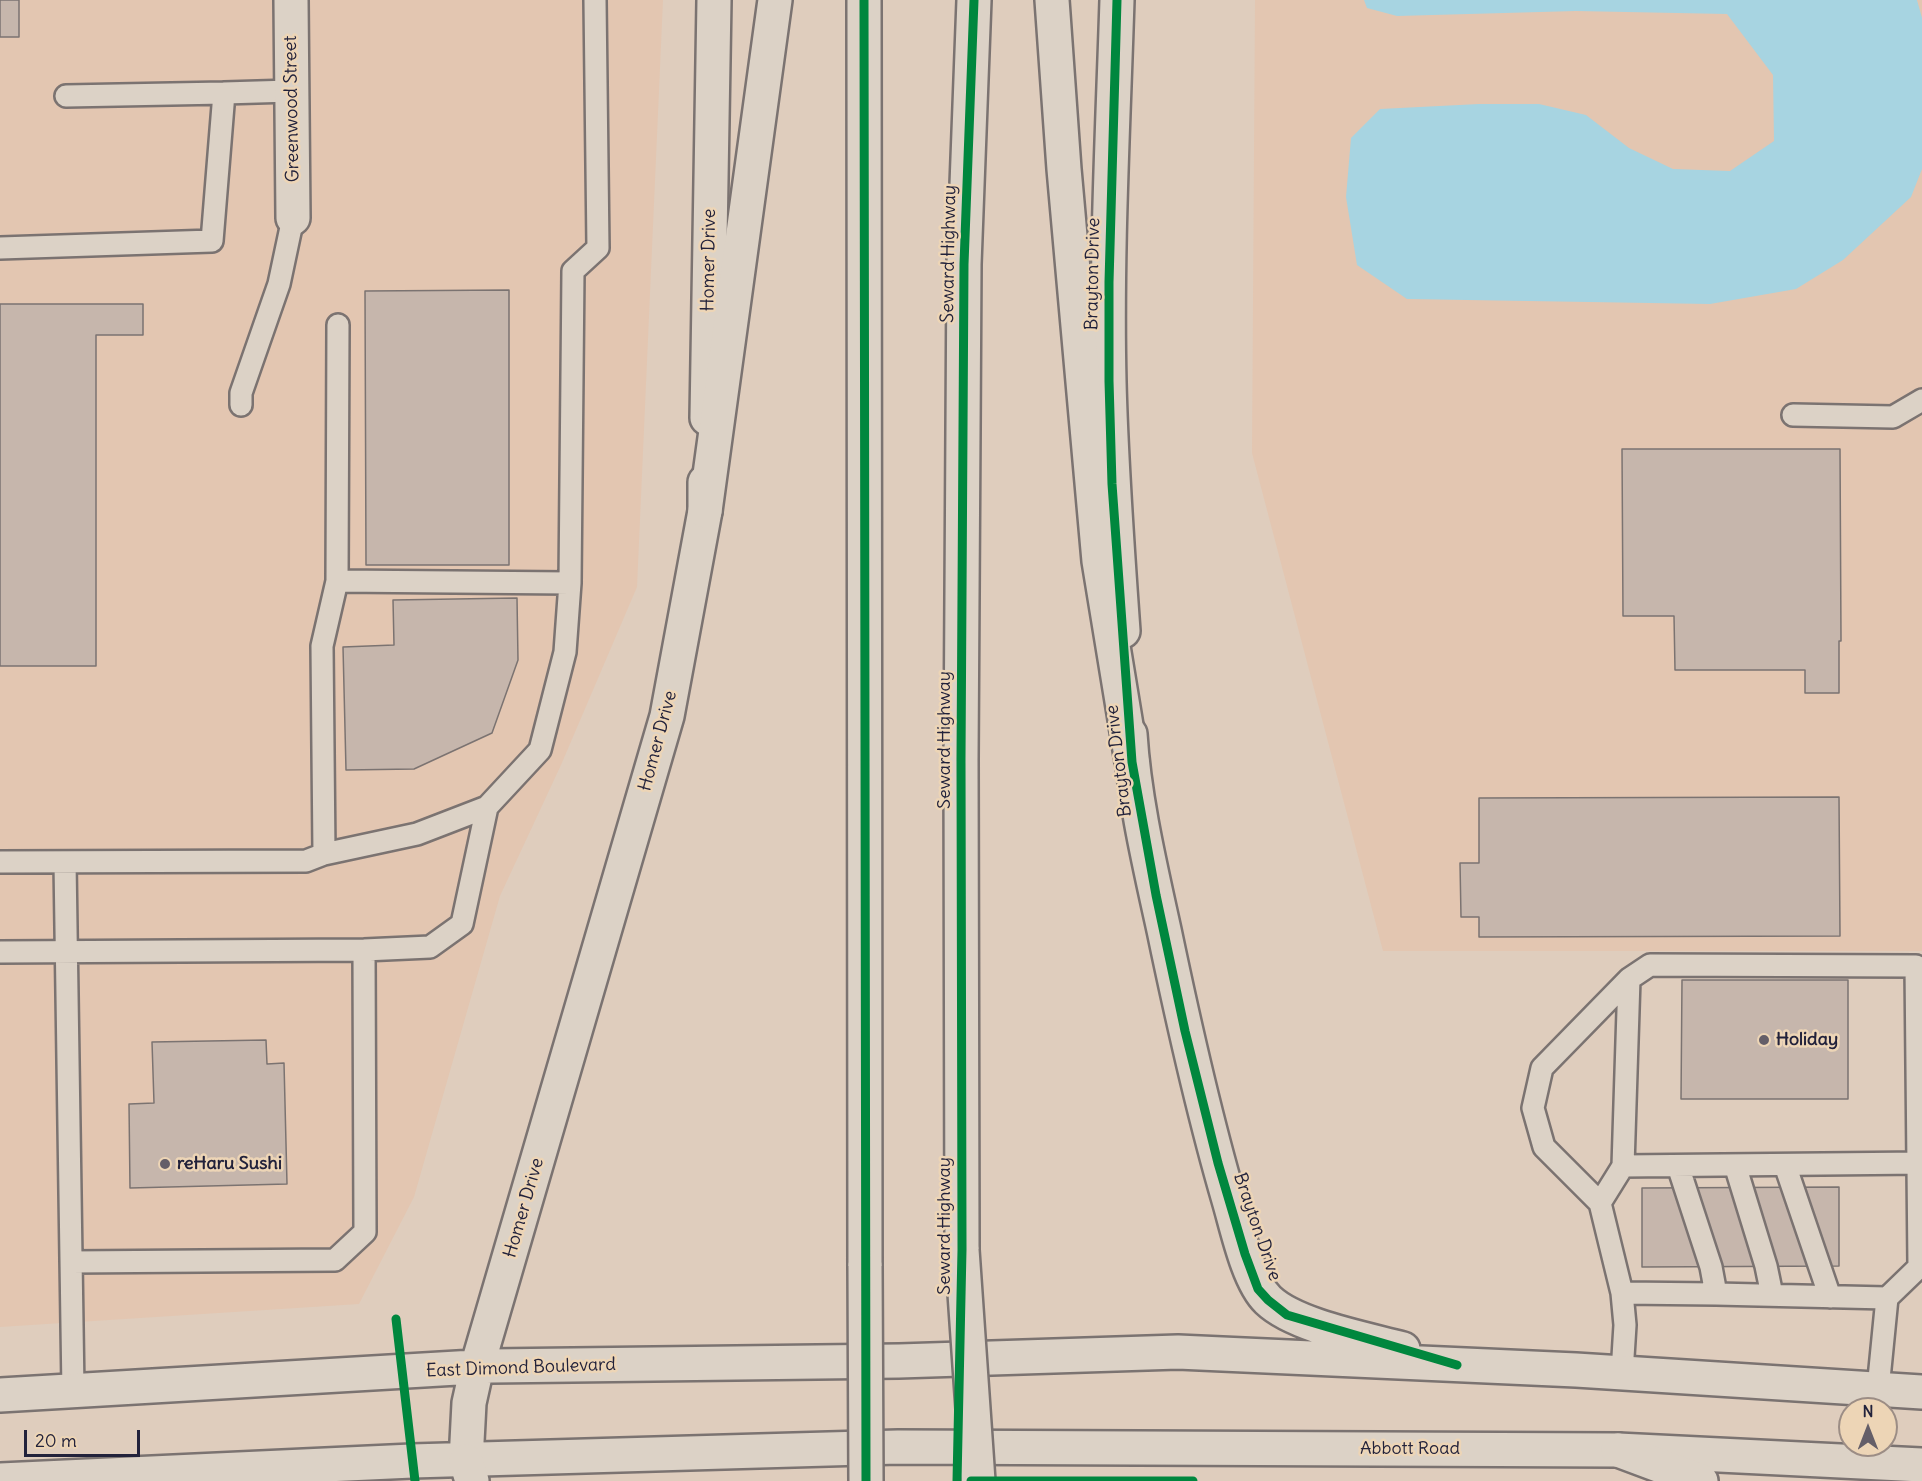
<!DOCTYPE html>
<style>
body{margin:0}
#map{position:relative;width:1922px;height:1481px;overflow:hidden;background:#dfcdbd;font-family:Delius,sans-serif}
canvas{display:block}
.north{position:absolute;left:1838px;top:1397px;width:60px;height:60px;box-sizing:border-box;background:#edd5b6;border:2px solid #9c8d85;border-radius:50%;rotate:0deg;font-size:16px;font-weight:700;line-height:24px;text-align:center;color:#22223b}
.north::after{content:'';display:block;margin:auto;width:21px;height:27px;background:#645e68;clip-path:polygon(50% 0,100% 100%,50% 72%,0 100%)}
.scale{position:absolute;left:24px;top:1430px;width:116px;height:27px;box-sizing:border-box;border:3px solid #22223b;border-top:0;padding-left:8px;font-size:18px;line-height:21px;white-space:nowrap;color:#22223b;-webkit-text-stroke:4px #edd5b6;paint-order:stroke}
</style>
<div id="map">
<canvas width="1922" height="1481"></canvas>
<div class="north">N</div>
<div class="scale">20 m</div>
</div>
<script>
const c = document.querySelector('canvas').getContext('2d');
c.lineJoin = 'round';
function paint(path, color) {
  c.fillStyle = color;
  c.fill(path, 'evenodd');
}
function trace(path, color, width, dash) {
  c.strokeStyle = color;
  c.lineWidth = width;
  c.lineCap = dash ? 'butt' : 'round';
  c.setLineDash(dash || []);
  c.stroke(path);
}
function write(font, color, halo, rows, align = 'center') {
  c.font = font + ' Delius,sans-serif';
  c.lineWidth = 5;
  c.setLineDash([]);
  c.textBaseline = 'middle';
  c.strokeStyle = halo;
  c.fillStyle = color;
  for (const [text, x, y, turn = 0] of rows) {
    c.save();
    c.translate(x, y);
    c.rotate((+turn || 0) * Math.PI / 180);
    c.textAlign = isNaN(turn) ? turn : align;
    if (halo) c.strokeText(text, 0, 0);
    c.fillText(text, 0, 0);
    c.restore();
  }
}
paint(new Path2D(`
 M0,0H663L637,587L561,765L500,896L414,1197L359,1304L0,1327Z
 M1255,0H1922V951H1383L1252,453Z`), '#e3c6b1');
paint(new Path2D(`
 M1364,0H1917L1922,18V169L1911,197L1843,260L1796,289L1710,304L1407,299L1357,265L1346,197L1351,138L1380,109L1479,104H1539L1586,115L1629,148L1673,169L1730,171L1774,141L1773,75L1727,14L1576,11L1397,16L1367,8Z`), '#a7d4e1');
const building = new Path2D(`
 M0,0H19V37H0Z
 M509,290V565H366L365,291Z
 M0,304H143V335H96V666H0Z
 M1622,449H1840L1841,641H1839V693H1805V670H1675L1674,616H1623Z
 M517,598L518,660L492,733L414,769L346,770L343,647L394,645L393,600Z
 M1839,797L1840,936L1479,937V917H1461L1460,863H1479V798Z
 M1682,980H1848V1099H1681Z
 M266,1040L267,1064L284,1063L287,1184L130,1188L129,1104L154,1103L152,1042Z
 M1839,1187V1266L1642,1267V1188Z`);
paint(building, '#c6b6ac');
trace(building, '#7b7371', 1.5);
const lane = new Path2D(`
 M66,96L224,93
 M0,248L212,241L224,93L291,91
 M241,405V393L279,284L293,218
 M1793,415L1893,417L1922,400
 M337,581L570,583
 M324,854L322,646L337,581L338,325
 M0,862L306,861L324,854L417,834L487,807L540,750L565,652L570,583L573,271L598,248L595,0
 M65,862L73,1391
 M0,952L364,950L430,947L462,924L487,807
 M1735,1165L1766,1266L1772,1295
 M1785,1165L1830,1297
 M1623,1166L1922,1163
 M1600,1203L1544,1147L1533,1108L1542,1068L1629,979
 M71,1262L335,1260L365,1232L364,950
 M1622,1293L1716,1294L1711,1267L1678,1166
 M1716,1294L1887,1298
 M1622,1373L1625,1325L1622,1293L1600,1203L1623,1166L1629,979L1650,965L1916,966L1919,1267L1887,1298L1878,1389`);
const street = new Path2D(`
 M291,0L293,218`);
const secondary = new Path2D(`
 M1117,0C1113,127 1106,255 1109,382C1111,465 1117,548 1123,631
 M707,418L714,0
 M1130,734C1134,799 1150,866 1164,930C1183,1021 1203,1111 1229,1200C1237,1227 1248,1281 1268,1300C1295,1326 1366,1339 1403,1349
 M0,1395L491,1366L899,1361L1178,1352L1576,1370L1922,1392
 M466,1461L469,1403L477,1367L667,716L705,511V482
 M0,1480L412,1461L898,1447L1618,1450L1922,1465`);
const highway = new Path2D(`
 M864,0L865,1266
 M1052,0L1064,169L1099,561L1132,762
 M705,511L775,0
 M962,1250L961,758L964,264L974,0
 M1618,1450L1701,1481
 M466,1461L472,1481`);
trace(lane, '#7b7371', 26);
trace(street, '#7b7371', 38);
trace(secondary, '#7b7371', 38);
trace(highway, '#7b7371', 38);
trace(lane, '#dcd2c6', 21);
trace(street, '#dcd2c6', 33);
trace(secondary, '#dcd2c6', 33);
trace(highway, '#dcd2c6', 33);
const highwayBridge = new Path2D(`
 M962,1250L978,1481
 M865,1266L866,1481`);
trace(highwayBridge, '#7b7371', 38, []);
trace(highwayBridge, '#dcd2c6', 33);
trace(new Path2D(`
 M864,0L866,1481
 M1117,0L1109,282V381L1112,484L1132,762L1156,895L1185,1031L1218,1163L1245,1254L1258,1289L1268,1300L1287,1315L1457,1365
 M396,1319L415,1481
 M957,1481L962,1250L961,758L964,264L974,0
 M971,1481H1193`), '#00873e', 9);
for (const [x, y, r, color] of [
 [1764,1040,6,"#645e68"],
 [165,1164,6,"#645e68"]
]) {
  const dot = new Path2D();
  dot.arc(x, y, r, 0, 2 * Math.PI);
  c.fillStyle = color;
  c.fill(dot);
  trace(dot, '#edd5b6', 2);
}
write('18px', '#22223b', '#edd5b6', [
 ["Greenwood Street",292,109,-91],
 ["Seward Highway",949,254,-89],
 ["Homer Drive",709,260,-89],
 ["Brayton Drive",1093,274,-89],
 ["Seward Highway",945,740,-90],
 ["Homer Drive",658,741,-75],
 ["Brayton Drive",1119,761,-97],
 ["Homer Drive",524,1208,-74],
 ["Seward Highway",945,1226,-90],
 ["Brayton Drive",1257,1227,71],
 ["East Dimond Boulevard",521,1368,-2],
 ["Abbott Road",1410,1449]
]);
write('bold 18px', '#22223b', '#edd5b6', [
 ["Holiday",1776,1040],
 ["reHaru Sushi",177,1164]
], 'left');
</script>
